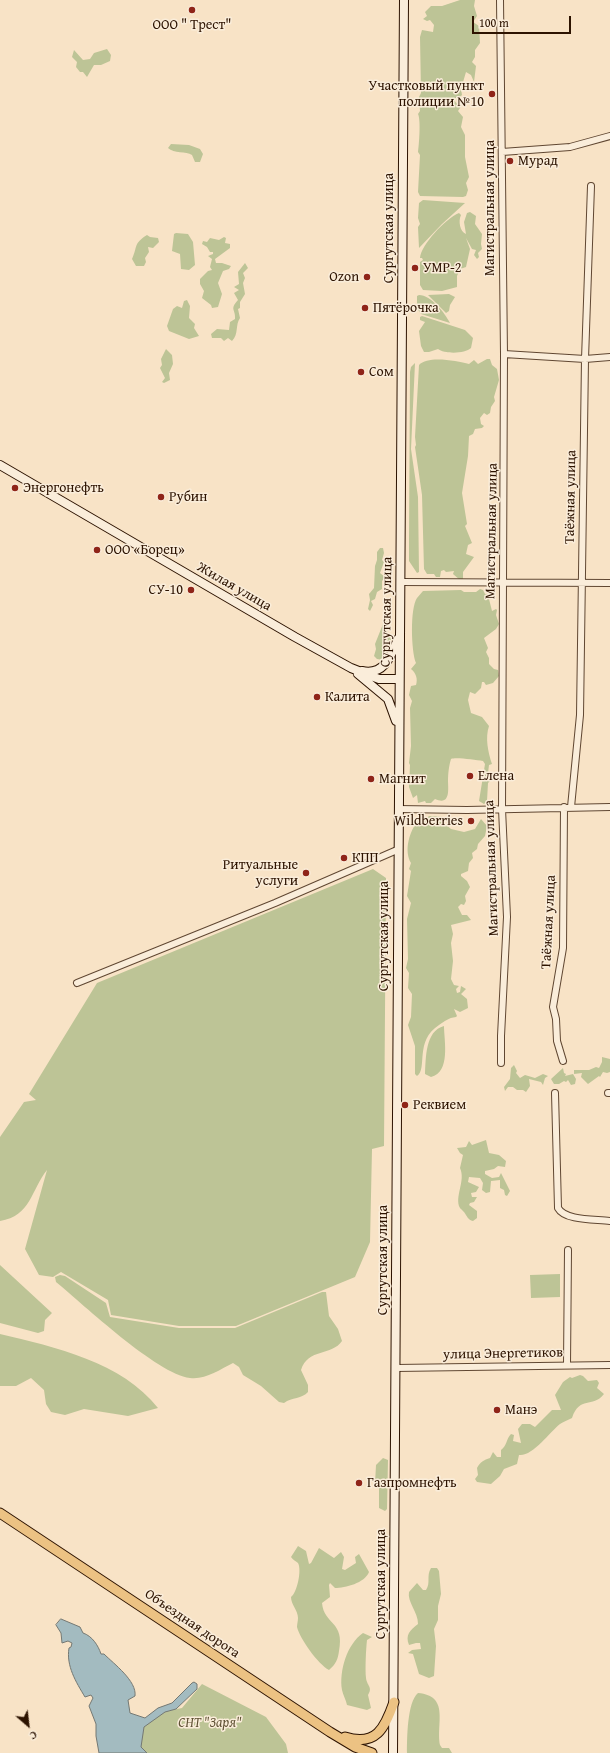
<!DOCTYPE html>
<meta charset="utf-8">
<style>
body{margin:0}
#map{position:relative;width:610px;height:1753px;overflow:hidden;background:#f8e3c6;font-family:"Gentium Book Plus",serif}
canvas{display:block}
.north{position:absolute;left:8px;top:1705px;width:40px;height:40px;-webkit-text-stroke:3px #faedda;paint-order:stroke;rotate:152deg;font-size:11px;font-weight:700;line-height:16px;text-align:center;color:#2d1300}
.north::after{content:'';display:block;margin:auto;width:14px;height:18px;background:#2d1300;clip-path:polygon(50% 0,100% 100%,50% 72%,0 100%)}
.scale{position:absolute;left:472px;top:16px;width:99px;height:18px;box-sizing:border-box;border:2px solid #2d1300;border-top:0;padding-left:5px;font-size:12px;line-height:14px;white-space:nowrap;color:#2d1300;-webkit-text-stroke:3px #faedda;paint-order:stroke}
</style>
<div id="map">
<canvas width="610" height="1753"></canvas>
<div class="north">С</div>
<div class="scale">100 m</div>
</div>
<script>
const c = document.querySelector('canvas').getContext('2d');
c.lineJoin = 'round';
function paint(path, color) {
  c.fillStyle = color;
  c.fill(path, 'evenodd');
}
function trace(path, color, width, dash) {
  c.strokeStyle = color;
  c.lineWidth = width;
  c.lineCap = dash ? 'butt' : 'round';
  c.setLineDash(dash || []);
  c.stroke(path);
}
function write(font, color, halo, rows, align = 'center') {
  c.font = font + ' "Gentium Book Plus",serif';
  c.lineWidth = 3;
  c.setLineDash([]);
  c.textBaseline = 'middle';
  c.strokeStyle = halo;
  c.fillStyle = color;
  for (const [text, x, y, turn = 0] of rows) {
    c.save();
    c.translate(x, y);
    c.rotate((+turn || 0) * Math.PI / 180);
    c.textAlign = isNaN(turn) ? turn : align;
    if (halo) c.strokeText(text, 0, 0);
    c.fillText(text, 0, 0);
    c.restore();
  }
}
paint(new Path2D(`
 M460,0H475L474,6L477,16L473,22L479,26L480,43L475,50V57L472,62L476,66L474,82L471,75L466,72L461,89L462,95L459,98H455L454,100L457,104L462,105L458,111L463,117L461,127L465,135V157L469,177L466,183L468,190L466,196L463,197L420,196L418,192L420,155L418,152C419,145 421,120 418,114L420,111L419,97L421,93L420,37L422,30L433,32L434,25L430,20L427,21L423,19L427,16L425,12L431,6H442Z
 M107,49L111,55L110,61L101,65H94L87,77L83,72H80L76,67L77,62L72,57L74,50L83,60L90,59L94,53Z
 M171,144L189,145L200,149L203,154L200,162H195L192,155C186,151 174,154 168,148Z
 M423,200L465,203L442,224L419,248L418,227L420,224L418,218L419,203Z
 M470,212L476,216L475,224L482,234L481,244L482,249L478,253L479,257L477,259L474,255L476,250L472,249L466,238L470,249L466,267L460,269L457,276V287L442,291L423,290L420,285V262L423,260L422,258H420C421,245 445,219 459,213L461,215C458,221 460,232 466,234L464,222L467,213Z
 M176,233L188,234L193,242L195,265L189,270L181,269L180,254L172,251L174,234Z
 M147,235L150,237L158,238L159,242L153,248L148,247L149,252L145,258L146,262L144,266H136L132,259C138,246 133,244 147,235Z
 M224,237L226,238L225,243L230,244V248L215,259L216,263H222L231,266L229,269L223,271L218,283L222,294L218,307L212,308L211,305L202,298L204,291L200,284V279L208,271L212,270L210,267L212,259L208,256L213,254V252H210L207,247L202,244L203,241L207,242L210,238L219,240Z
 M245,263L248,268L243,273L245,278L243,283L245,294L240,302V308L238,309L240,318C235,325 239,334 232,341L228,338L224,341L221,338H212L211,334L217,329L229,330L230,322L235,319C236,309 229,310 238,300L234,293L239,290L234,287L239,284L238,272Z
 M449,294L455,297L450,305L449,311L446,313L428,295Z
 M419,295C431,295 445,313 450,323L421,314L417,308V296Z
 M187,300L190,306L189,318L195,324L194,328L199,336L189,339L169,331L167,326L173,309L177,306L182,308L184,301Z
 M422,316L465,330L473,338L471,348C465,354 444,354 438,349L429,352H424L421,346L419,331L425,322L420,320V317Z
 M166,349L172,355L173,364L169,373L170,380L164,383L162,382L165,378L160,368L162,365L161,359Z
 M487,359H490L492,365L497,369L499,380L494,397L495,401L491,407L490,413L487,415L484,413L480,418L481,424L484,426L482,428L475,429L473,434L469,436L468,456L462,493L467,524L465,526L472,543L468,545L466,554L474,557L463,572V580H460L453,574L454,571L446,572L444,570L441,571L440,577H436L434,574H427L424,569L422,495L415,447L416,445L415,437L419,365C428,355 457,361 469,364L474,360L478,364Z
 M415,363L411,449L418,497L419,572L417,573L409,561V541L410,372L411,367Z
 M380,548H383L384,553L382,560L384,562L380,573L385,577L382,581V589L377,592L375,599L371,601L373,605L370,611L368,609L370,600L369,594L374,588L375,566L377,560V552Z
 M480,589L483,590L485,594L488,595L492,611L496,609L497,610L496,615L499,624L496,629L484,638L488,648L486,652L489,658V664L494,669L498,670L499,676L493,683L486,685L484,682H482L481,688L475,694L470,692L468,700L471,713L482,717L489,726C485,738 488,752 492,764L489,765L488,773L491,780L488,783L487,801L484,804L479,801L485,764L483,761C475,760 456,757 451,759C449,765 448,774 448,780C448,789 451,806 435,799L431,803H426L425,801L418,803L417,795L413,798L409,787L410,765L409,763L411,746L410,708L412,701L409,695L411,686L416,685C418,679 416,673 411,669L416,663C411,651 410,608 417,598C419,596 421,593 423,591L461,590L464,592H476Z
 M385,619L389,624L387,634L391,638V643L387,648L390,650V653L383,660L377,659L374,656L376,649L375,644Z
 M429,816L443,817L445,824L451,829L464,832L475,829L481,819L487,826L485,836L478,844L477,849L472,853L473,858L469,863L468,871L461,874V876L467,881L470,887L465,896L466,901L464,905L461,904L458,907L462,915H467L471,920L451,925L453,934L451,943L453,961L451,979L454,985L459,986L456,989L457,993L460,992L461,986L466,989L461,994L467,999L468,1008L460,1012L454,1009L457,1016L456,1017C448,1018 445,1021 439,1025C414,1041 428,1069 417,1076L415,1074V1046L408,1025L411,1017L412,994L408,988L409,973L406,968L408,959L407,919L411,903L407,896L411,871L409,869L411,863C404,851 409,834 416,823L425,820Z
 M373,869L386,878L384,1146L372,1149L370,1242L355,1277L236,1326H179L111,1315L108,1300L61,1272L53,1277L39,1275L25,1249L47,1170C31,1190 31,1216 0,1221V1137L24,1102L36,1100L29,1094L97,983Z
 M444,1026C444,1041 451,1072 431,1077L425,1074C426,1058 425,1031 444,1026Z
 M602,1057L610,1059V1072L607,1073L603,1072L600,1077L599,1076L588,1084L581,1077L582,1073L574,1074V1070H589L596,1067L599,1068L602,1062Z
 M514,1065L517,1071L516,1073L520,1078L525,1075L535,1078L543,1074L548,1076L545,1078L543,1085L541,1082L529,1079L530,1086L526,1092L523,1090H517L513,1087H508L505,1091L504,1087L510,1079L511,1068Z
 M563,1068L564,1073L566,1074L565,1076L573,1074L576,1079L575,1084L571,1085L568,1080L566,1082L564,1081L559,1084H554L551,1079Z
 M486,1140L489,1153L499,1155L506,1161L505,1167L498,1166L494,1169L485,1171V1174L492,1178L499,1177L501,1173L510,1191L507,1196L505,1195L504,1190L500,1188V1180L491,1181L490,1192L486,1193L482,1190L483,1183L480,1178L469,1177L468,1182L479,1187L476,1192L471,1193L472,1197H477L474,1202L470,1203L469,1205L477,1211V1218L473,1221C468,1220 467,1216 464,1212C464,1212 460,1208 460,1208C454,1197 466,1181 460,1168L463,1155L460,1153L457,1148L466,1147L469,1141L472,1145Z
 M0,1265L52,1313L45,1320L44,1331L38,1333L0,1323Z
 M560,1274V1297L531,1298L530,1275Z
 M60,1275L65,1276L106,1303L110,1317L179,1328H235L322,1292H326L329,1316L338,1329L342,1341C332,1356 308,1348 301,1370L308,1385V1392C302,1399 292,1397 284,1403L279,1402L261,1386L243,1375L239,1367L233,1363C219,1370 205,1380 190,1378C157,1374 84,1305 56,1282L55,1277Z
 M0,1334C55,1347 122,1362 158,1408L128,1416L84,1409L65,1415L51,1412L46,1404L44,1390L31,1378L16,1386H0Z
 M580,1375L583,1376L588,1381L597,1380L599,1383L597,1388L604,1394C592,1409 580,1395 572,1418C568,1420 563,1422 560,1424C550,1432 532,1457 519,1455L517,1464L504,1469L500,1476L491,1484L477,1482L475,1479L478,1475L477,1468C480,1462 484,1460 490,1458L493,1452L497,1457H501V1450C507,1446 506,1439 511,1434L514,1435L513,1441L521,1443L518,1429L522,1424H530L535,1427L552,1410H561L555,1395L563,1382L570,1377L572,1378Z
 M383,1458L388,1460L387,1509L385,1511L379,1508V1488L375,1484L376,1465Z
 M298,1546L306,1551L309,1564L311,1563L319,1548L334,1558L341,1552L344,1557L342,1569L345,1570L356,1563L355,1557L359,1554L369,1572C365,1583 345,1588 335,1588L330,1583L329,1585L330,1597L322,1603C324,1625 345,1621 339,1651C338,1659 336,1664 329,1670C318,1664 300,1639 297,1627C297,1624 298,1621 298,1618C298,1610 291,1605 291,1597C297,1593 302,1570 298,1563C296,1561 293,1560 291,1557Z
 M431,1568H437L439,1571L441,1594L438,1606V1620L434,1629L436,1646L434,1676L429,1678L419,1674L413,1654L408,1653L412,1650L421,1649L420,1643H416L409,1645C405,1635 410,1630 418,1624C418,1612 407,1602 409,1592L417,1583L423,1590H426C431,1583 426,1576 431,1568Z
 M363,1633L372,1637L367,1640C366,1649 365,1669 366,1678C367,1686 373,1687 368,1695L371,1708L367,1710L347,1705C346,1700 343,1695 342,1690C339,1671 347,1644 363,1633Z
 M202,1684L266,1717L286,1744L288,1753H146L137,1746L140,1724L156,1713L182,1708Z
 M418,1693C450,1696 436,1723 440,1745L442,1748H449L452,1753H407C407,1740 407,1702 418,1693Z`), '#bdc496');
const water = new Path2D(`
 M61,1619L80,1627L83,1633C92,1636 98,1645 101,1654H104C114,1664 137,1681 135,1696L128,1700L130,1713L145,1718L158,1708L172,1703L192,1683L194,1682L197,1684V1689L176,1709L165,1712L144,1727L141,1747L147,1753H99L96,1736V1724L89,1706L93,1698L91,1695L85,1697C76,1682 66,1666 69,1648L71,1647L72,1643L68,1641L62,1643L61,1633L56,1625Z`);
paint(water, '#a3bbc0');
trace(water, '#747873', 1);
const street = new Path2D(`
 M500,0L504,354L502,809L507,917L501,1036V1063
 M502,152L570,147L610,136
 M504,354L585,359L610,357
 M401,582L610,583
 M571,807L580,715L585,359L591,186
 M398,809L467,810L610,807
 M77,983L275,903L397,850
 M563,1061L557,1041L556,1019L553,1007L563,948L564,807
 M555,1093L558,1208C565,1221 596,1219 610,1221
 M608,1093H610
 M567,1365L568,1250
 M396,1368L610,1365`);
const secondary = new Path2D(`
 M0,465L295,637L351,668L379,679H399
 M362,671C384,676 391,656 398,639
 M358,674L388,699L396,721
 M393,1753L404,0`);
const primary = new Path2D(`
 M0,1513L330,1732L355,1747L372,1753
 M345,1737C376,1747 385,1728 394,1702`);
trace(street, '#604732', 8);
trace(secondary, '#2d1300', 10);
trace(primary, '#2d1300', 11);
trace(street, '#faedda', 6);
trace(secondary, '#faedda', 8);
trace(primary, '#ecc283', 9);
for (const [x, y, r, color] of [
 [192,10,4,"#8f2418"],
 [492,94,4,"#8f2418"],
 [510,161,4,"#8f2418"],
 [415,268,4,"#8f2418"],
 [367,277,4,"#8f2418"],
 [365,308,4,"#8f2418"],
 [361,372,4,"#8f2418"],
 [15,488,4,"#8f2418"],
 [161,497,4,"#8f2418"],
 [97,550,4,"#8f2418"],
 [191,590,4,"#8f2418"],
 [317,697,4,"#8f2418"],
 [470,776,4,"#8f2418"],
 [371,779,4,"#8f2418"],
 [471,821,4,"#8f2418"],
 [344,858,4,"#8f2418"],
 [306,873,4,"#8f2418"],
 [405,1105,4,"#8f2418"],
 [497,1410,4,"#8f2418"],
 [359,1483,4,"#8f2418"]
]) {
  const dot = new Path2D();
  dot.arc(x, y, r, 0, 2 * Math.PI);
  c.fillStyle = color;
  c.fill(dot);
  trace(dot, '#faedda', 1.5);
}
write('14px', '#2d1300', '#faedda', [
 ["ООО \" Трест\"",192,25,"center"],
 ["Участковый пункт",484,86,"right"],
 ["полиции №10",484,102,"right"],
 ["Мурад",518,161],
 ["УМР-2",423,268],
 ["Ozon",359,277,"right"],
 ["Пятёрочка",373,308],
 ["Сом",369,372],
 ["Энергонефть",23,488],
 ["Рубин",169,497],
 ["ООО «Борец»",105,550],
 ["СУ-10",183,590,"right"],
 ["Калита",325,697],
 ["Елена",478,776],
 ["Магнит",379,779],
 ["Wildberries",463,821,"right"],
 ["КПП",352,858],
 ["Ритуальные",298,865,"right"],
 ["услуги",298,881,"right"],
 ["Реквием",413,1105],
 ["Манэ",505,1410],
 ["Газпромнефть",367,1483]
], 'left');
write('14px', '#2d1300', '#faedda', [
 ["Магистральная улица",490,208,-90],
 ["Сургутская улица",389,228,-90],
 ["Таёжная улица",571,497,-89],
 ["Магистральная улица",492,531,-89],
 ["Жилая улица",234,587,30],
 ["Сургутская улица",387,612,-89],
 ["Магистральная улица",492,868,-92],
 ["Таёжная улица",549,922,-87],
 ["Сургутская улица",384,936,-90],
 ["Сургутская улица",383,1260,-90],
 ["улица Энергетиков",503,1354,-1],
 ["Сургутская улица",381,1584,-90],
 ["Объездная дорога",192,1624,34]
]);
write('italic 14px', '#5f5134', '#faedda', [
 ["СНТ \"Заря\"",210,1723]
]);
</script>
